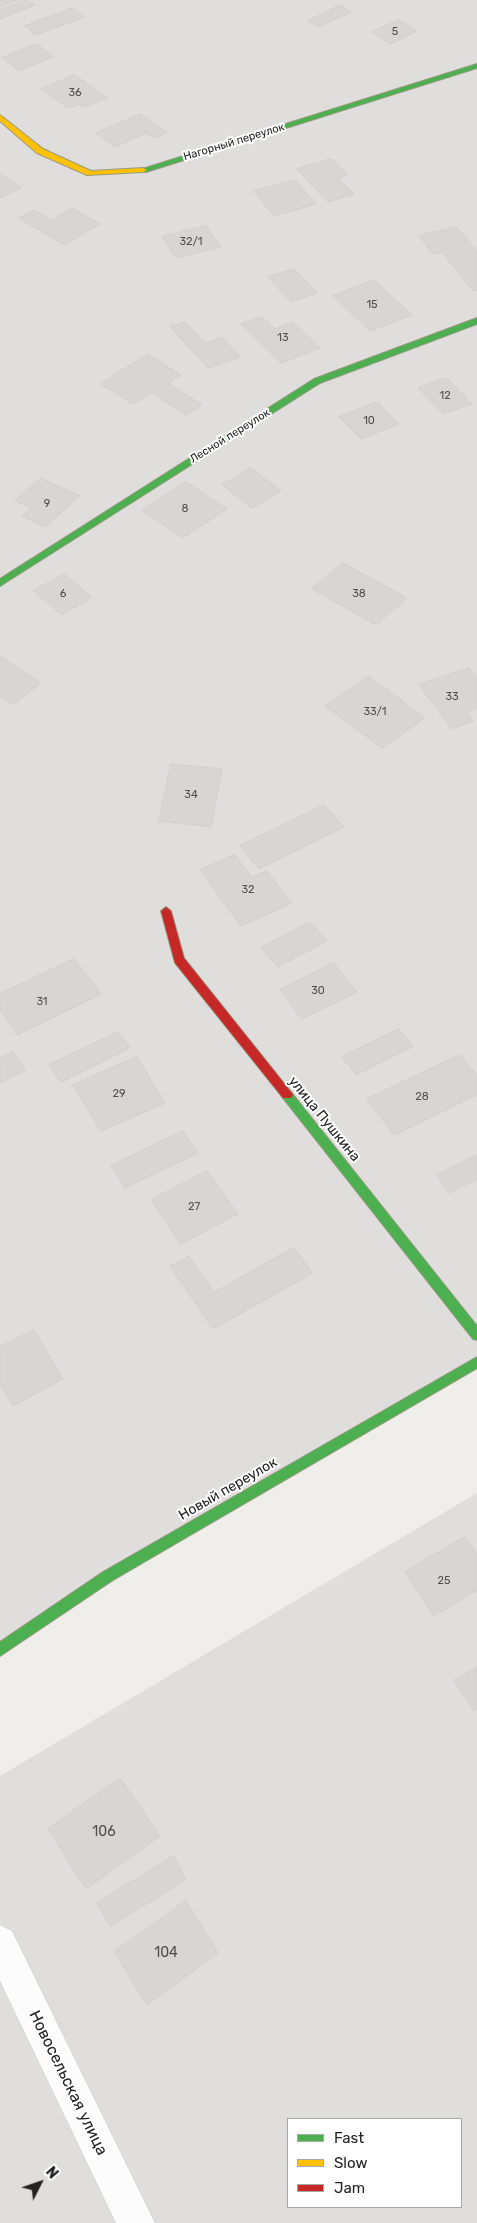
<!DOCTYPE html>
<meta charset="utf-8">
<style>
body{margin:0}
#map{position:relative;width:477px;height:2223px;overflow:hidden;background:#f0eeeb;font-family:Rubik,sans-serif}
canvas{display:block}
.legend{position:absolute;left:287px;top:2118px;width:175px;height:90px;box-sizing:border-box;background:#fff;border:1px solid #a7a7a7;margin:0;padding:6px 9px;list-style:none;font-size:15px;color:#222}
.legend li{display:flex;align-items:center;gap:10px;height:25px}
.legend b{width:25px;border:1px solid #a7a7a7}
.north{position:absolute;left:15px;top:2158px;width:50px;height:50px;-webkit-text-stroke:4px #fff;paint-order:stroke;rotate:49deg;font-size:14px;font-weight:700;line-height:20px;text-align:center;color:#222}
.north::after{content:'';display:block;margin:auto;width:18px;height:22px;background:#222;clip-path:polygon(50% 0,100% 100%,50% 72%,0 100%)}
</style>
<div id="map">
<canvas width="477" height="2223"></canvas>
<ul class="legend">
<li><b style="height:6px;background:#4caf50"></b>Fast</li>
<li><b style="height:6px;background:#ffc107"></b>Slow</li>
<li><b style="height:6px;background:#c62828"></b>Jam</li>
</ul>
<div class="north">N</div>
</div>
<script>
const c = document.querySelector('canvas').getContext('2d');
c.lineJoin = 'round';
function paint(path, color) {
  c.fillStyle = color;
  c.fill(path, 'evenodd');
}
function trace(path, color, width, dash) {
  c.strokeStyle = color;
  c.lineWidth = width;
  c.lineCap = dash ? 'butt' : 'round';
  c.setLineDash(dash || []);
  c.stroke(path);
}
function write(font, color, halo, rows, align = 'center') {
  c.font = font + ' Rubik,sans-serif';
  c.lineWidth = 4;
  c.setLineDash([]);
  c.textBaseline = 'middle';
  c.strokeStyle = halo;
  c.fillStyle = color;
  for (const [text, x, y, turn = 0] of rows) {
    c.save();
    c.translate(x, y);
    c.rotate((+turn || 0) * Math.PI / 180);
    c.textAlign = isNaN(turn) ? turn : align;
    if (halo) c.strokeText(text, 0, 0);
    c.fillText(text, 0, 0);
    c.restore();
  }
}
paint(new Path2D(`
 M0,0H477V1362L0,1650Z
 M477,1493V2223H0V1776ZM288,2119H461V2207H288Z`), '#dfdedc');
const building = new Path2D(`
 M0,0H17L0,7Z
 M26,0L35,5L0,19V10Z
 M340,5L351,12L319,27L308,21Z
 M73,8L84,17L36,35L25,26Z
 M399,20L417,31L391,44L372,32Z
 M37,44L54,57L19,71L2,58Z
 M75,75L108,98L85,107L80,104L68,108L41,89Z
 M141,114L167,133L154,138L146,133L115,147L96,133Z
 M332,159L347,175L338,178L354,194L328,202L297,169Z
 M0,174L21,188L0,198Z
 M295,180L316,204L274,216L254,191Z
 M72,208L100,224L65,245L19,218L34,210L52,220Z
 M206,226L221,247L176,258L162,237Z
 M457,227L477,251V290L473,291L442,252L433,254L419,236Z
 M294,269L317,293L291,302L268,277Z
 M374,280L412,315L370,331L333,296Z
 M262,317L275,329L293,322L320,348L281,363L241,324Z
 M185,322L205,343L222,337L240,357L208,368L170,327Z
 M148,354L181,375L168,383L202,405L186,415L152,393L133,404L101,384Z
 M447,378L472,404L443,414L418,388Z
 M378,402L399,424L361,439L339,417Z
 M251,468L281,491L252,508L222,485Z
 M41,478L80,496L45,527L22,516L31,508L15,501Z
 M186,482L227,509L183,538L142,510Z
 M343,563L407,598L376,625L312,589Z
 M64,574L92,597L62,615L34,591Z
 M0,656L41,683L13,705L0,696Z
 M469,668L477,678V708L467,712L473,721L452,729L419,685Z
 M369,676L425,718L382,748L325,706Z
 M171,764L222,769L211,827L159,821Z
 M324,805L344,827L259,869L240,846Z
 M235,855L252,877L267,871L292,903L241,926L200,870Z
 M310,922L327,941L278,967L261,948Z
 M74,959L101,994L17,1035L0,1010V994Z
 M334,963L357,992L302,1019L280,990Z
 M399,1029L413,1046L356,1075L342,1057Z
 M118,1032L130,1048L61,1082L49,1065Z
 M13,1052L26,1070L0,1083V1058Z
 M460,1055L477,1076V1095L394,1135L367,1099Z
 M137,1057L165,1103L101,1131L73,1085Z
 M183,1131L198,1153L125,1188L111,1166Z
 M477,1155V1179L449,1193L437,1175Z
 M207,1171L238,1214L181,1244L151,1200Z
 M294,1248L313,1273L213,1329L170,1266L189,1256L214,1292Z
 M34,1330L63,1379L13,1406L0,1384V1347Z
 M465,1537L477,1554V1590L434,1616L405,1572Z
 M477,1667V1709L474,1711L454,1681Z
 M120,1778L160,1836L86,1889L48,1829Z
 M174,1856L186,1880L110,1926L97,1903Z
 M186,1901L218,1953L147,2005L114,1952Z`);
paint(building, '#d8d6d3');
trace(building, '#d3d0cc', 1);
const street = new Path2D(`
 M0,1925L12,1931L155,2223H116L0,1981Z`);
const fast = new Path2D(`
 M477,64V68L146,172L139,170Z
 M477,318V324L320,383L0,586V579L314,379Z
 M287,1090L291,1092L477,1326V1340L473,1339L283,1098L281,1095L283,1092Z
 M477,1357V1368L113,1580L0,1656V1642L103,1572Z`);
const slow = new Path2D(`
 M0,115L43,149L91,171L143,168L147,170L143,172L87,175L37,153L0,121Z`);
const jam = new Path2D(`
 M166,907L171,911L184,958L291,1092L293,1095L291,1098H283L175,963L161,911Z`);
trace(street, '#c9c8c7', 1);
trace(fast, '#999b81', 2);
trace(slow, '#999b81', 2);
trace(jam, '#999b81', 2);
paint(street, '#fdfcfc');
paint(fast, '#4caf50');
paint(slow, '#ffc107');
paint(jam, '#c62828');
write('11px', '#504f4e', null, [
 ["5",395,32],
 ["36",75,93],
 ["32/1",191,242],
 ["15",372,305],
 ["13",283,338],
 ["12",445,396],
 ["10",369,421],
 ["9",47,504],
 ["8",185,509],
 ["6",63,594],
 ["38",359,594],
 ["33",452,697],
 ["33/1",375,712],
 ["34",191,795],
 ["32",248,890],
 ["30",318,991],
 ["31",42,1002],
 ["29",119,1094],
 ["28",422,1097],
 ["27",194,1207],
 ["25",444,1581]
]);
write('11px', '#222', '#fff', [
 ["Нагорный переулок",234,142,-17],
 ["Лесной переулок",230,436,-32]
]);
write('14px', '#222', '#fff', [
 ["улица Пушкина",324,1119,51],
 ["Новый переулок",228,1489,-30]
]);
write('14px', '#504f4e', null, [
 ["106",104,1832],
 ["104",166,1953]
]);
write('16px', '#222', '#fff', [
 ["Новосельская улица",68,2083,64]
]);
</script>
